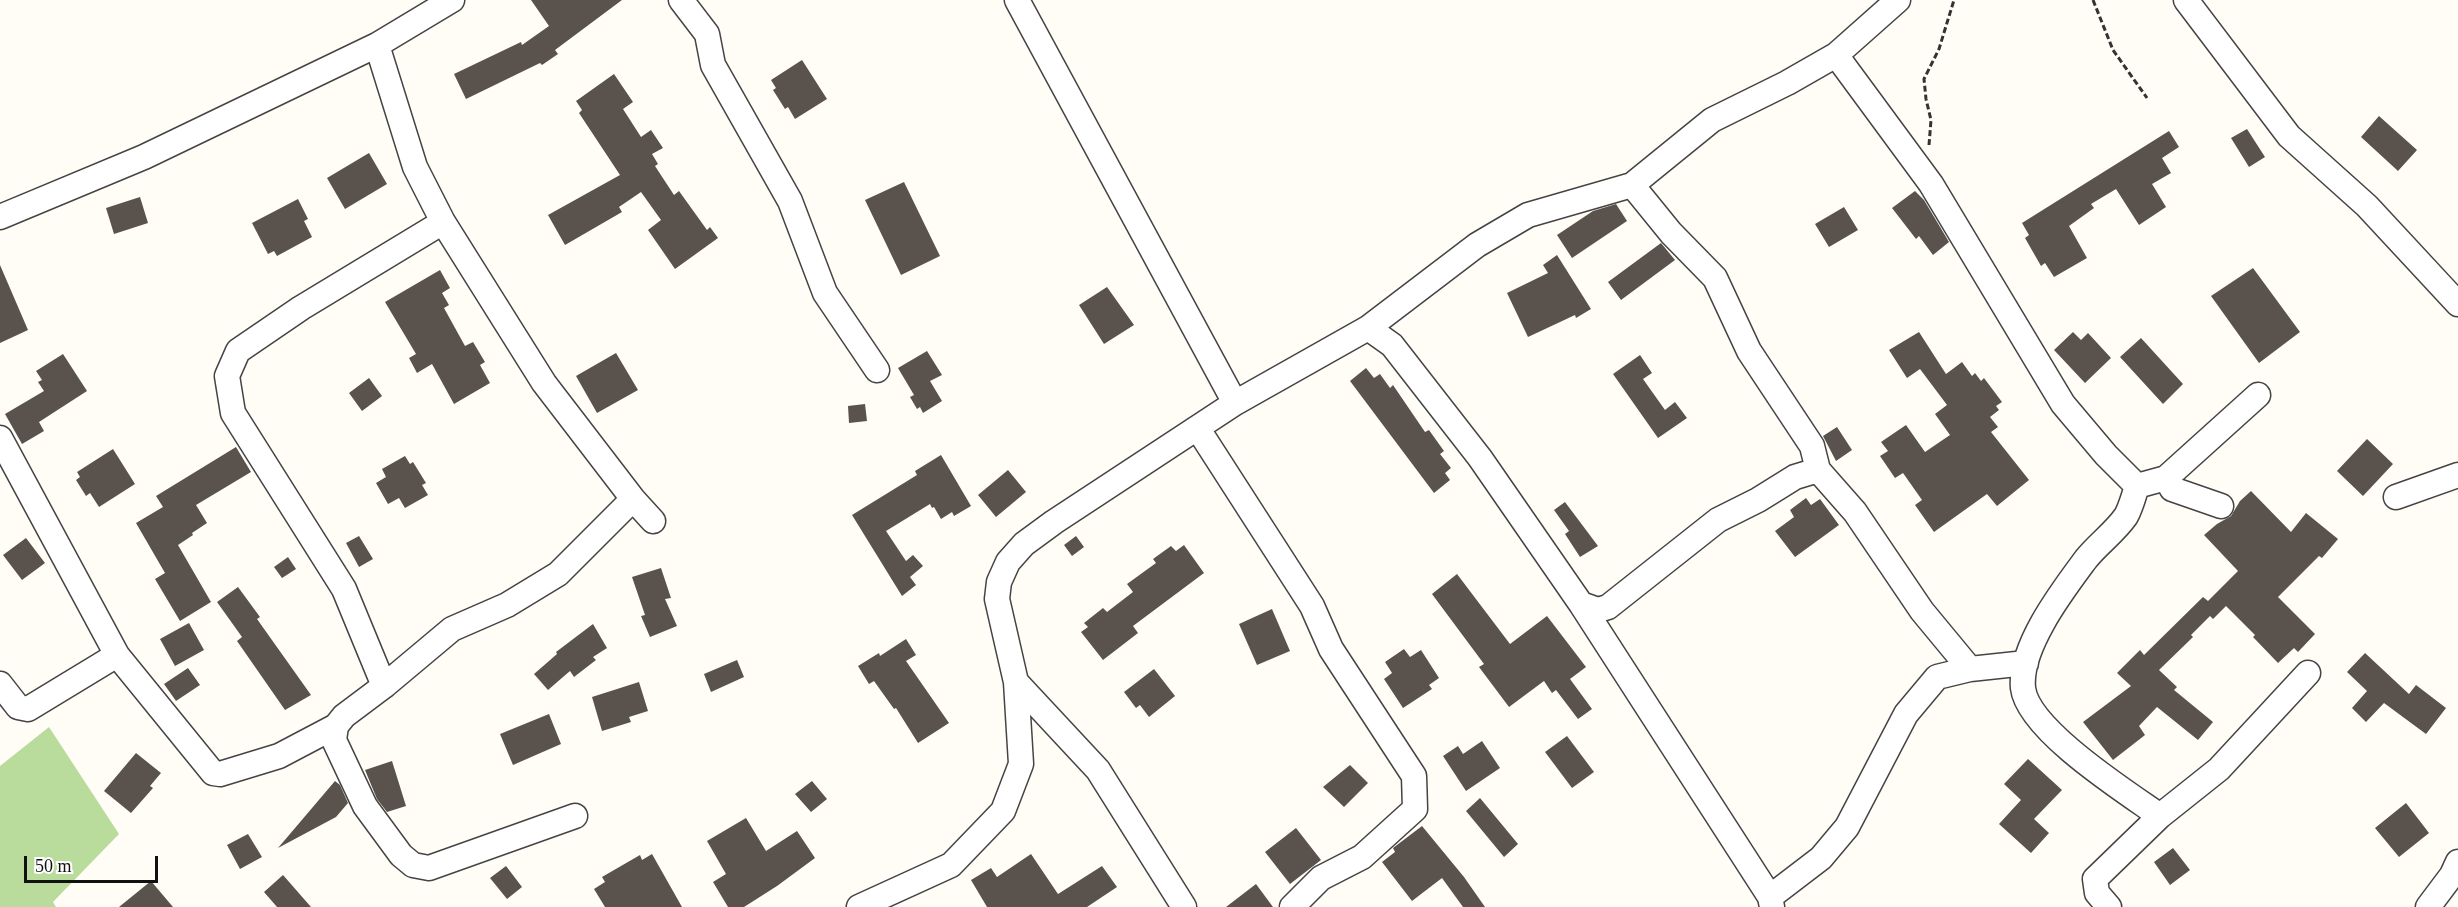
<!DOCTYPE html>
<style>
body{margin:0}
#map{position:relative;width:2458px;height:907px;overflow:hidden;background:#fffdf5;font-family:"Times New Roman",serif}
canvas{display:block}
.scale{position:absolute;left:24px;top:856px;width:134px;height:27px;box-sizing:border-box;border:3px solid #111;border-top:0;padding-left:8px;font-size:18px;line-height:21px;white-space:nowrap;color:#111;-webkit-text-stroke:4px #fff;paint-order:stroke}
</style>
<div id="map">
<canvas width="2458" height="907"></canvas>
<div class="scale">50 m</div>
</div>
<script>
const c = document.querySelector('canvas').getContext('2d');
c.lineJoin = 'round';
function paint(path, color) {
  c.fillStyle = color;
  c.fill(path, 'evenodd');
}
function trace(path, color, width, dash) {
  c.strokeStyle = color;
  c.lineWidth = width;
  c.lineCap = dash ? 'butt' : 'round';
  c.setLineDash(dash || []);
  c.stroke(path);
}
paint(new Path2D(`
 M49,727L119,834L53,902L56,907H0V766Z`), '#b9dc9c');
paint(new Path2D(`
 M531,0H622L555,50L558,54L542,65L540,63L466,99L454,74L521,42L522,45L549,26Z
 M802,60L827,99L795,119L788,107L785,109L773,90L776,88L771,80Z
 M614,74L633,102L623,109L641,137L651,130L663,148L652,154L658,164L655,166L674,195L679,191L707,230L710,227L718,238L675,269L648,230L661,220L641,192L619,207L622,212L565,245L548,215L620,175L579,113L582,110L576,101Z
 M2379,116L2417,150L2398,171L2361,137Z
 M2247,129L2265,157L2249,167L2231,138Z
 M2169,131L2179,147L2162,158L2171,173L2152,184L2166,207L2139,225L2116,189L2091,204L2094,208L2069,226L2087,258L2054,277L2045,263L2041,266L2025,238L2029,235L2022,223Z
 M369,153L387,184L345,209L327,178Z
 M904,182L940,256L901,275L865,200Z
 M1915,191L1924,200L1949,242L1933,255L1919,236L1916,239L1892,208Z
 M140,197L148,223L114,234L106,208Z
 M298,199L308,219L304,221L312,237L277,256L274,251L268,254L252,223Z
 M1616,204L1627,221L1572,258L1557,235L1593,211Z
 M1844,207L1858,230L1829,247L1815,224Z
 M1661,243L1675,260L1621,300L1608,282Z
 M1557,255L1591,309L1576,318L1575,315L1528,337L1507,293L1548,273L1543,265Z
 M0,265L28,330L0,343Z
 M2253,268L2300,332L2259,363L2211,296Z
 M440,270L450,288L442,293L449,305L444,308L465,346L473,342L485,362L480,365L490,383L454,404L432,364L417,373L409,358L416,354L385,302Z
 M1107,287L1134,325L1104,344L1079,305Z
 M1919,332L1946,374L1962,362L1972,376L1975,373L1981,381L1984,378L2002,402L1996,406L1999,410L1990,417L1998,427L1991,432L2029,480L1997,506L1987,494L1934,532L1915,505L1922,500L1903,473L1895,478L1880,456L1888,451L1881,442L1906,425L1925,452L1950,435L1935,414L1947,405L1920,369L1907,378L1889,350Z
 M2073,332L2081,340L2088,333L2111,358L2085,383L2054,350Z
 M2141,338L2183,384L2163,404L2120,357Z
 M927,351L942,375L930,381L942,401L923,413L920,407L917,409L910,397L914,395L898,368Z
 M616,353L638,390L597,413L576,376Z
 M63,354L87,391L39,422L44,431L22,444L5,414L44,391L38,382L42,380L36,371Z
 M1640,355L1652,373L1643,379L1665,410L1675,402L1687,418L1658,438L1613,374Z
 M1366,368L1374,378L1380,374L1390,388L1393,385L1425,432L1429,430L1444,451L1440,454L1451,468L1445,473L1450,480L1434,493L1350,381Z
 M369,378L382,396L362,411L349,393Z
 M865,404L867,421L849,423L848,406Z
 M1837,427L1852,450L1836,461L1823,436Z
 M2367,439L2393,464L2363,496L2337,471Z
 M236,447L251,472L196,505L207,523L192,533L193,535L178,545L211,602L180,621L155,579L165,573L136,523L163,507L156,496Z
 M113,449L135,484L99,507L90,493L86,496L76,480L80,477L77,472Z
 M941,455L971,506L954,516L952,512L941,519L934,507L932,508L930,504L886,531L906,561L913,555L923,566L910,577L916,585L902,596L852,515L917,475L915,471Z
 M405,456L410,464L413,462L426,483L422,485L428,495L405,508L399,498L388,504L376,483L386,477L382,469Z
 M1008,470L1026,492L996,517L978,495Z
 M2251,491L2291,532L2306,513L2338,539L2322,558L2319,556L2278,597L2315,634L2298,652L2294,648L2278,663L2253,637L2255,635L2226,606L2213,619L2210,616L2191,635L2193,637L2159,670L2177,687L2174,690L2213,722L2198,740L2157,707L2139,726L2145,735L2113,760L2083,722L2131,686L2117,673L2140,650L2144,655L2203,597L2208,601L2238,571L2204,535L2217,524L2231,516L2240,501Z
 M1806,498L1811,505L1820,499L1839,525L1795,557L1775,531L1794,517L1790,510Z
 M1565,502L1598,546L1580,557L1565,534L1569,531L1554,510Z
 M359,536L373,559L359,567L346,543Z
 M1076,536L1084,547L1072,556L1064,545Z
 M26,538L45,563L22,580L3,555Z
 M1184,545L1204,573L1133,626L1138,633L1103,660L1081,632L1088,627L1084,623L1103,608L1107,612L1133,592L1127,584L1156,563L1153,559L1171,546L1176,551Z
 M288,557L296,569L282,578L274,567Z
 M661,568L671,598L665,599L677,626L650,637L641,616L645,615L632,577Z
 M1457,574L1510,644L1547,616L1586,667L1570,679L1592,709L1578,719L1556,690L1552,693L1544,681L1509,707L1479,667L1484,664L1432,594Z
 M238,587L260,617L257,619L311,695L285,710L237,641L242,637L217,602Z
 M1272,609L1290,651L1257,665L1239,624Z
 M189,623L204,650L175,666L160,639Z
 M593,624L607,648L593,657L596,660L574,677L570,671L548,690L534,674L557,654L556,652Z
 M906,639L916,655L906,661L949,723L918,743L896,708L894,709L874,681L869,684L858,666L879,653L880,656Z
 M1404,649L1410,657L1421,650L1439,678L1429,685L1432,689L1403,708L1384,679L1392,673L1385,662Z
 M2365,653L2409,694L2416,685L2446,708L2426,734L2384,703L2366,722L2352,708L2367,691L2347,672Z
 M737,660L744,677L711,692L704,674Z
 M188,668L200,685L176,701L164,684Z
 M1154,669L1175,696L1149,717L1140,705L1136,708L1124,692Z
 M639,682L648,711L629,717L631,722L602,731L592,697Z
 M549,714L561,744L513,765L500,734Z
 M1567,736L1594,772L1572,788L1545,752Z
 M1482,741L1500,768L1466,791L1443,756L1458,746L1463,754Z
 M136,753L161,773L150,786L153,788L131,813L104,791Z
 M2028,759L2062,790L2034,819L2049,833L2031,853L1999,824L2021,800L2004,784Z
 M392,761L406,806L387,812L377,799L365,770Z
 M1350,765L1368,783L1344,807L1323,787Z
 M335,781L340,785L348,803L336,817L278,848Z
 M812,781L827,799L811,812L795,794Z
 M1480,798L1518,844L1504,857L1466,811Z
 M2406,803L2429,833L2399,857L2375,828Z
 M746,818L766,851L797,831L815,858L777,886L744,907H728L713,882L726,874L707,841Z
 M1422,826L1464,877L1485,907H1463L1442,878L1412,901L1382,862L1395,852L1393,848Z
 M1296,828L1321,860L1290,884L1265,852Z
 M248,834L262,857L240,869L227,845Z
 M2173,848L2190,870L2170,885L2154,862Z
 M652,854L682,907H605L594,889L605,882L602,877L640,855L642,860Z
 M1031,854L1058,894L1102,866L1117,887L1087,907H987L971,880L991,868L997,877Z
 M506,866L522,887L507,899L490,878Z
 M283,875L311,907H277L264,892Z
 M151,881L173,907H119Z
 M1256,884L1273,907H1226Z`), '#5a524d');
const minor = new Path2D(`
 M681,0L707,34L713,65L790,201L825,293L877,370
 M1017,0L1235,403
 M1898,0L1836,55L1931,184L2063,404L2106,455L2137,486L2166,478L2258,395
 M2186,0L2289,136L2367,206L2458,304
 M377,45L415,167L443,222L544,383L633,499L653,521
 M0,217L144,157L377,45L452,0
 M1368,328L1477,245L1528,215L1632,185
 M1198,429L1312,606L1331,649L1414,776L1415,809L1362,857L1321,878L1292,907
 M0,438L117,655L213,773L220,774L279,756L336,726
 M1818,470L1812,446L1749,351L1715,278L1671,233L1632,185L1712,120L1787,83L1836,55
 M2166,478L2172,489L2221,506
 M2137,486C2134,495 2131,507 2126,516C2115,532 2098,544 2086,559C2063,590 2019,647 2023,688C2028,730 2126,792 2160,816
 M2396,497L2458,475
 M1581,604L1598,610L1608,607L1718,520L1758,500L1795,477L1818,470L1855,512L1922,611L1970,669
 M1016,682L1098,770L1184,907
 M0,684L18,707L28,709L117,655
 M384,686L344,589L233,413L227,376L238,351L301,308L443,222
 M575,816L429,868L413,865L401,855L365,806L334,740L336,726L344,716L384,686L452,629L507,605L558,574L633,499
 M1770,897L1821,858L1847,827L1906,714L1937,677L1970,669L2026,663
 M859,907L951,865L1003,811L1021,764L1016,682L997,599L999,582L1008,562L1024,544L1054,522L1235,403L1368,328L1392,345L1480,458L1581,604L1770,897L1772,907
 M2109,907L2097,893L2095,879L2160,816L2219,769L2308,673
 M2428,907L2452,875L2458,862`);
trace(minor, '#444', 27);
trace(new Path2D(`
 M2093,0L2113,50L2147,98
 M1929,145L1931,120L1926,99L1924,79L1939,49L1954,0`), '#333', 3, [6, 3]);
trace(minor, '#fff', 24);
</script>
